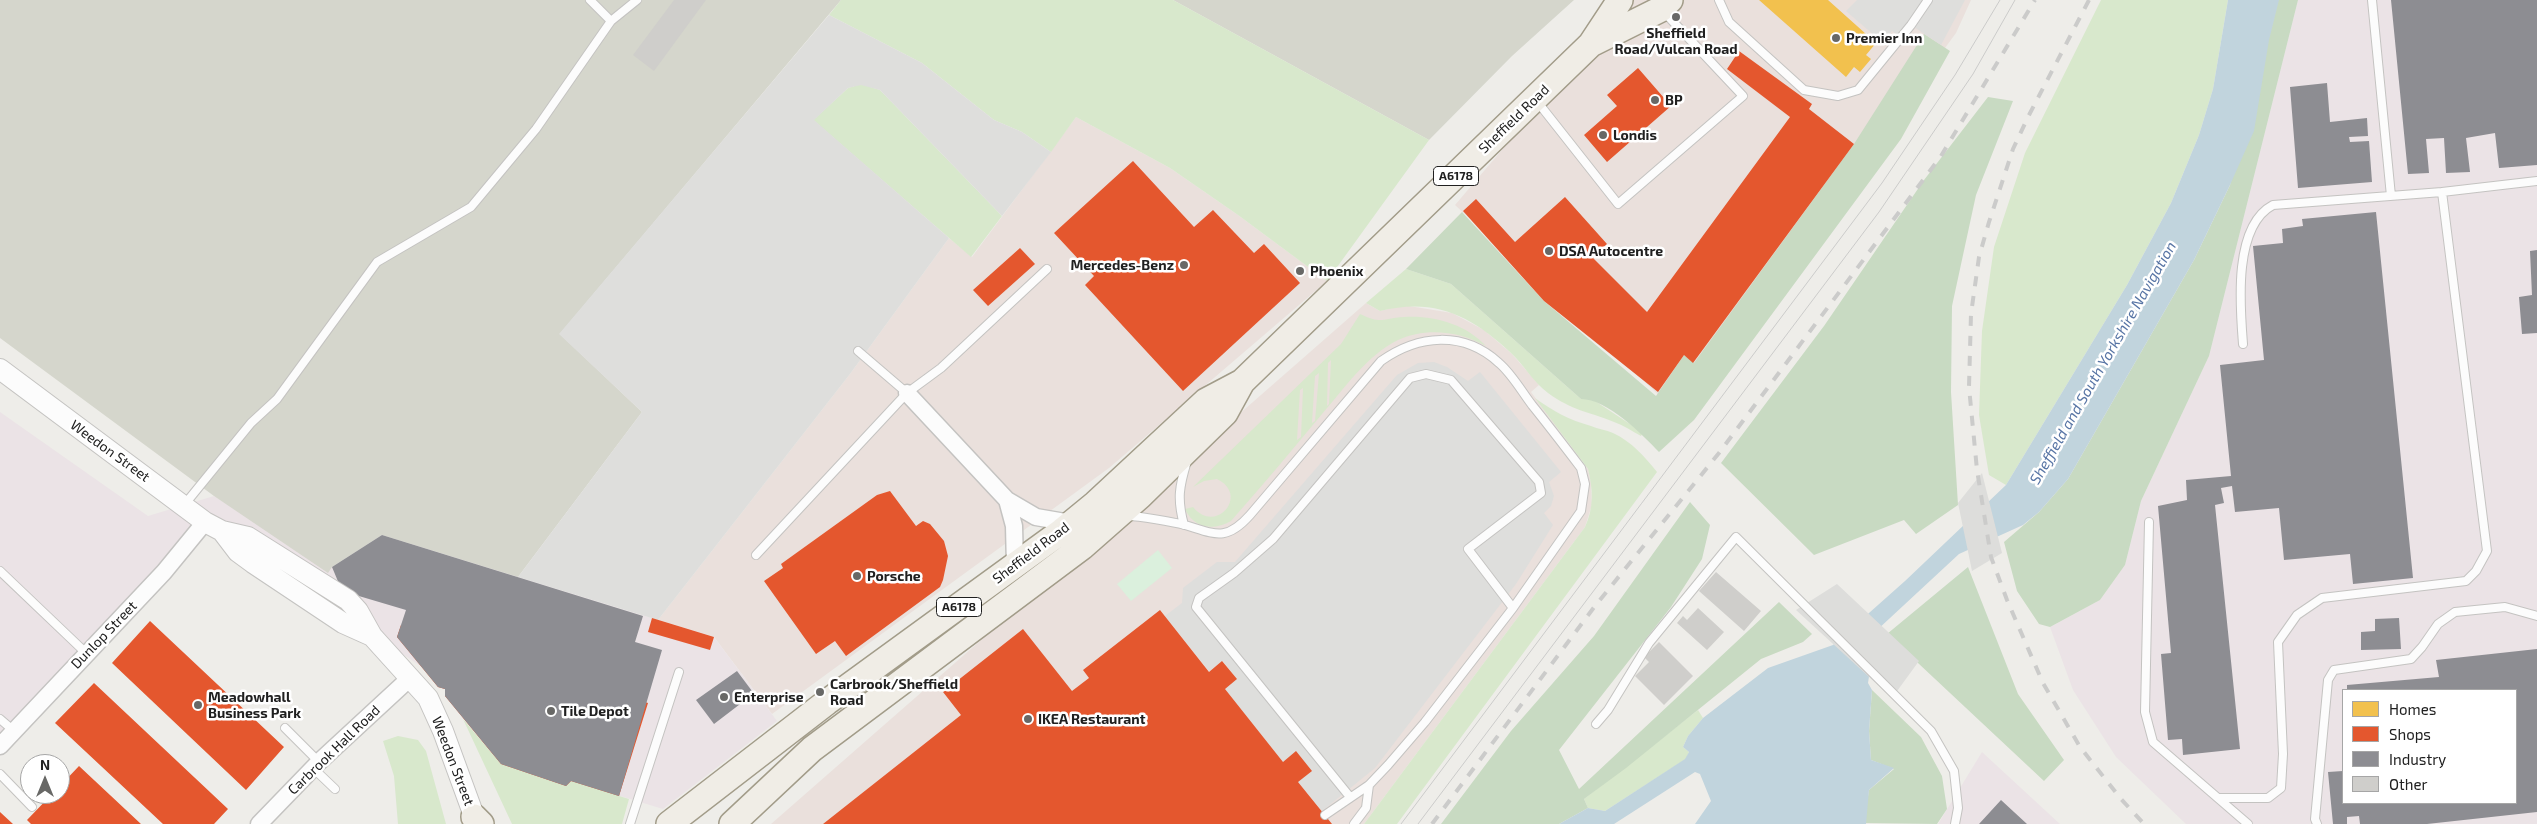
<!DOCTYPE html>
<style>
body{margin:0}
#map{position:relative;width:2537px;height:824px;overflow:hidden;background:#eeede9;font-family:"Exo 2",sans-serif}
canvas{display:block}
.legend{position:absolute;left:2342px;top:689px;width:175px;height:115px;box-sizing:border-box;background:#fff;border:1px solid #a6a6a6;margin:0;padding:6px 9px;list-style:none;font-size:15px;color:#202020}
.legend li{display:flex;align-items:center;gap:10px;height:25px}
.legend b{width:25px;border:1px solid #a6a6a6}
.north{position:absolute;left:20px;top:754px;width:50px;height:50px;box-sizing:border-box;background:#fff;border:1px solid #a6a6a6;border-radius:50%;rotate:0deg;font-size:14px;font-weight:700;line-height:20px;text-align:center;color:#202020}
.north::after{content:'';display:block;margin:auto;width:18px;height:22px;background:#686866;clip-path:polygon(50% 0,100% 100%,50% 72%,0 100%)}
</style>
<div id="map">
<canvas width="2537" height="824"></canvas>
<ul class="legend">
<li><b style="height:14px;background:#f2c14e"></b>Homes</li>
<li><b style="height:14px;background:#e4572e"></b>Shops</li>
<li><b style="height:14px;background:#8d8d92"></b>Industry</li>
<li><b style="height:14px;background:#cfcecb"></b>Other</li>
</ul>
<div class="north">N</div>
</div>
<script>
const c = document.querySelector('canvas').getContext('2d');
c.lineJoin = 'round';
function paint(path, color) {
  c.fillStyle = color;
  c.fill(path, 'evenodd');
}
function trace(path, color, width, dash) {
  c.strokeStyle = color;
  c.lineWidth = width;
  c.lineCap = dash ? 'butt' : 'round';
  c.setLineDash(dash || []);
  c.stroke(path);
}
function write(font, color, halo, rows, align = 'center') {
  c.font = font + ' "Exo 2",sans-serif';
  c.lineWidth = 5;
  c.setLineDash([]);
  c.textBaseline = 'middle';
  c.strokeStyle = halo;
  c.fillStyle = color;
  for (const [text, x, y, turn = 0] of rows) {
    c.save();
    c.translate(x, y);
    c.rotate((+turn || 0) * Math.PI / 180);
    c.textAlign = isNaN(turn) ? turn : align;
    if (halo) c.strokeText(text, 0, 0);
    c.fillText(text, 0, 0);
    c.restore();
  }
}
paint(new Path2D(`
 M1630,0H1971L1956,33L1678,413L1455,205Z
 M1076,117L1170,168L1238,215L1327,281L1109,468L772,714L714,637L658,620L850,374L949,238L972,257Z
 M1366,303L1380,311L1403,305L1452,313L1484,330L1512,354L1539,385L1531,392L1588,469L1591,482L1592,505L1585,527L1364,824H771Z`), '#eae0dc');
paint(new Path2D(`
 M2298,0H2537V824H2186L2116,757L2073,690L2050,627L2100,600L2125,565L2141,501L2209,356ZM2343,690H2516V803H2343Z
 M0,412L148,516L214,496L332,567L382,535L714,637L777,721L663,809L571,781L566,786L501,764L445,696V689L438,687L422,667L205,522L0,744Z
 M1982,752L2060,824H1938Z`), '#ebe3e6');
paint(new Path2D(`
 M0,0H841L560,334L642,412L518,577L382,535L332,567L328,573L214,496L0,338Z
 M1173,0H1574L1512,56L1429,140Z`), '#d5d6cc');
paint(new Path2D(`
 M841,0H1173L1429,140L1327,281L1238,215L1170,168L1076,117L1051,152L1022,132L994,120L922,63L829,15Z
 M2101,0H2228L2213,89L2199,135L2171,203L2127,285L2006,485L1989,475L1979,415L1982,331L1994,247L2025,153Z
 M861,84L880,90L1002,216L971,257L813,120L848,88Z
 M1406,269L1451,284L1581,399H1592L1639,430L1642,434L1641,436C1632,431 1623,425 1614,422C1587,411 1573,411 1548,393C1533,382 1524,365 1511,353C1472,316 1435,297 1380,311L1366,303Z
 M1360,314C1383,325 1382,318 1404,317C1433,315 1466,324 1486,346C1459,331 1426,327 1398,340C1367,355 1344,389 1322,414C1292,450 1262,486 1231,521C1214,531 1194,529 1185,509L1193,507C1216,535 1250,495 1217,479L1204,481L1193,487L1341,344ZM1331,360L1329,404L1327,406L1328,363ZM1319,373L1315,421L1312,423L1315,376ZM1303,388L1301,437L1297,440L1300,390Z
 M1535,398C1553,411 1569,420 1591,426C1598,429 1606,430 1613,433C1632,442 1644,456 1657,472L1397,824H1364L1585,527C1594,508 1593,489 1588,469Z
 M1698,710L1703,718L1688,736L1683,747L1689,752L1686,759L1605,811L1588,808L1584,799Z
 M463,719L501,764L566,786L571,781L629,799L622,824H512Z
 M398,736L418,740L426,751L446,824H398L394,776L383,741Z`), '#d8e8cc');
paint(new Path2D(`
 M2278,0H2298L2209,356L2141,501L2125,565L2100,600L2050,627L2039,624L2017,591L2004,542L2039,512L2068,479L2194,260L2230,185Z
 M1924,34L1950,51L1901,139L1694,420L1659,452C1642,434 1607,399 1581,399L1451,284L1406,269L1462,212L1544,301L1656,396L1684,355L1694,363L1854,144Z
 M1988,97L2013,101L1976,195L1952,306L1951,392L1958,505L1916,534L1904,520L1814,555L1721,463L1824,326L1924,180Z
 M1690,502L1710,525L1702,559L1671,607L1559,750L1579,789L1779,602L1812,634L1803,642L1761,659L1626,768L1584,799L1588,808L1559,824H1441L1511,731L1594,636Z
 M1968,567L2018,694L2064,760L2044,781L1887,634Z
 M1872,690L1921,737L1942,776L1947,809L1937,824L1864,823L1869,790L1894,769L1871,760L1869,731Z`), '#c8dac2');
paint(new Path2D(`
 M1158,550L1172,568L1131,601L1117,584Z`), '#dbf0dd');
paint(new Path2D(`
 M1857,0H1965L1941,45L1911,25L1901,37L1892,31L1882,42L1846,11Z
 M829,15L922,63L994,120L1022,132L1051,152L1002,216L880,90L861,85L848,88L814,120L949,238L850,374L658,620L518,577L642,412L559,334Z
 M1434,362L1447,367L1468,381L1480,372L1561,472L1549,482L1554,496L1551,506L1544,513L1553,525L1516,584L1375,768L1322,811L1298,782L1296,752L1283,762L1225,689L1237,679L1223,661L1209,671L1165,616L1182,603L1183,588L1217,562H1235L1397,375L1418,363Z`), '#dededc');
paint(new Path2D(`
 M2228,0H2279L2269,40L2254,131L2230,185L2194,260L2068,479L2039,512L2023,525L1959,554L1876,631L1868,683L1872,690L1869,731L1871,760L1894,768L1869,790L1866,824H1695L1711,801L1700,774L1695,772L1614,824H1559L1588,808L1605,811L1685,759L1689,752L1683,747L1688,736L1703,718L1768,668L1833,645L1905,581L2006,485L2127,285L2171,203L2199,135L2213,89Z`), '#c1d4dd');
paint(new Path2D(`
 M1982,473L2002,553L1972,571L1958,503Z
 M1837,584L1919,661L1892,698L1796,610Z`), '#dddddb');
paint(new Path2D(`
 M1759,0H1828L1876,43L1866,55L1871,59L1860,72L1854,67L1846,77Z`), '#f2c14e');
paint(new Path2D(`
 M1739,51L1812,104L1809,109L1854,144L1693,363L1684,355L1658,392L1544,301L1463,211L1476,199L1515,242L1565,197L1607,244L1592,257L1647,312L1790,117L1727,69Z
 M1638,68L1671,106L1607,162L1584,135L1617,106L1607,95Z
 M1133,161L1194,227L1213,210L1254,253L1264,244L1300,283L1183,391L1085,285L1094,276L1054,233Z
 M1020,248L1035,264L988,306L973,290Z
 M890,491L916,526L923,521L930,524L944,541L948,556L943,580L940,587L846,656L835,641L816,654L764,581L783,568L781,564L877,495Z
 M1160,610L1209,672L1222,661L1237,679L1225,689L1283,762L1296,751L1312,771L1298,782L1332,824H823L961,715L943,692L1023,629L1072,691L1089,678L1083,670Z
 M652,618L714,637L710,650L648,632Z
 M150,621L284,747L246,790L112,663Z
 M401,625L648,703L619,796L571,781L566,786L501,764L445,696V689L438,687L397,637Z
 M94,683L228,809L214,824H163L55,723Z
 M79,766L141,824H31L27,820L52,794H60V786Z
 M0,812L13,824H0Z`), '#e4572e');
paint(new Path2D(`
 M2391,0H2537V165L2499,168L2495,133L2466,138L2470,172L2446,173L2444,138L2426,139L2429,173L2408,174Z
 M2327,83L2330,122L2367,118L2368,136L2349,137L2350,142L2369,141L2372,182L2298,188L2290,87Z
 M2376,212L2413,578L2353,584L2350,554L2284,560L2279,508L2235,512L2232,486L2221,488L2224,503L2215,505L2240,749L2183,755L2182,739L2168,740L2161,654L2171,653L2158,506L2187,500L2186,480L2231,476L2220,365L2264,360L2253,246L2283,243L2282,229L2303,226L2302,219Z
 M2537,250V333L2522,334L2519,297L2532,295L2530,251Z
 M382,535L643,616L635,642L662,650L619,796L571,781L566,786L501,764L445,696V689L438,687L397,637L406,610L342,591L332,567Z
 M2399,618L2401,649L2361,650V632L2375,631V619Z
 M2537,649V812L2427,824H2360L2359,816L2347,817V824H2333L2328,772L2343,771V803H2516V690H2347V685L2439,677L2436,660Z
 M737,671L752,691L747,696L748,698L714,724L696,700Z
 M2001,800L2027,824H1979Z`), '#8d8d92');
paint(new Path2D(`
 M674,0H706L654,71L633,55Z
 M1716,572L1761,611L1744,631L1699,591Z
 M1698,608L1724,632L1707,650L1677,623L1683,616L1687,620Z
 M1659,642L1693,676L1664,705L1635,676L1649,662L1644,657Z`), '#cfcecb');
const service = new Path2D(`
 M590,0L611,21
 M1719,0L1729,22L1804,90L1838,96L1858,90L1911,25L1928,0
 M2372,0L2391,196
 M1536,100L1618,204L1743,96L1664,12
 M2243,344C2240,306 2233,226 2273,205L2442,192L2537,181
 M858,351L907,393
 M185,504L251,423L277,399L377,262L471,207L536,129L611,21L637,0
 M1128,516C1139,516 1173,522 1185,525C1215,534 1226,542 1250,515L1381,361C1418,335 1463,330 1499,363C1512,374 1522,392 1532,405C1549,426 1565,447 1581,468L1585,484L1581,511L1513,608L1425,722L1388,765L1369,785L1325,815
 M2149,522L2145,712L2153,742L2248,824
 M1184,525C1177,499 1179,487 1187,461
 M756,555L907,393L941,368L1047,269
 M0,571L86,653
 M0,719L14,731
 M1596,724L1608,710L1649,643L1736,537L1931,731L1954,771L1958,808L1955,824
 M285,728L319,762
 M313,768L335,789
 M0,774L32,807
 M1350,797L1196,607L1199,598L1234,573L1273,539L1410,378L1426,374L1451,380L1539,482L1541,493L1468,549L1513,608
 M2220,798H2268L2281,788L2283,754L2278,642L2297,615L2322,598L2466,581L2476,571L2487,551L2442,192
 M630,824L679,672
 M1354,824L1366,808L1369,785
 M2317,824L2315,819L2328,680L2334,670L2411,659L2422,647L2438,624L2455,612L2505,607L2537,616`);
const minor = new Path2D(`
 M907,393L1007,500
 M1015,566L1014,526L1007,500L1036,517L1071,523
 M0,746L164,572L205,522
 M259,824L319,762L410,678`);
const tertiary = new Path2D(`
 M0,369L205,522L222,531L248,537L348,600L358,611L372,636L428,698L443,731L477,824
 M222,531L238,552L253,563L343,623L372,636`);
const primary = new Path2D(`
 M1591,44L1661,9L1670,0
 M474,817L481,824
 M669,824L827,702L1062,531L1095,504L1206,401L1242,382L1591,44L1620,0
 M732,824L812,749L1082,547L1140,496L1225,413L1242,382`);
trace(service, '#c4c3c1', 10);
trace(minor, '#c4c3c1', 19);
trace(tertiary, '#c4c3c1', 22);
trace(primary, '#a29c89', 28);
trace(service, '#fcfcfc', 8);
trace(minor, '#fcfcfc', 16);
trace(tertiary, '#fcfcfc', 20);
trace(primary, '#f0ede6', 25);
trace(new Path2D(`
 M1401,824L1882,183L1955,75L2000,0
 M1418,824L1879,212L1973,74L2015,0`), '#cbcbca', 1);
trace(new Path2D(`
 M2089,0L2028,117L2013,149L1989,222L1979,257L1971,314L1969,387L1977,470L1991,557L2007,600L2043,683L2080,747L2121,799L2144,824
 M1432,824L1595,606L1719,453L1941,156L2035,0`), '#cbcbca', 4, [10, 10]);
for (const [x, y, r, color] of [
 [1676,17,5,"#686866"],
 [1836,38,5,"#686866"],
 [1655,100,5,"#686866"],
 [1603,135,5,"#686866"],
 [1549,251,5,"#686866"],
 [1184,265,5,"#686866"],
 [1300,271,5,"#686866"],
 [857,576,5,"#686866"],
 [820,692,5,"#686866"],
 [724,697,5,"#686866"],
 [198,705,5,"#686866"],
 [551,711,5,"#686866"],
 [1028,719,5,"#686866"]
]) {
  const dot = new Path2D();
  dot.arc(x, y, r, 0, 2 * Math.PI);
  c.fillStyle = color;
  c.fill(dot);
  trace(dot, '#fff', 2);
}
for (const [x, y, w] of [
 [1456,176,45],
 [959,607,45]
]) {
  const box = new Path2D();
  box.roundRect(x - w / 2, y - 9.5, w, 19, 4);
  c.fillStyle = '#fff';
  c.fill(box);
  trace(box, '#202020', 1);
}
write('bold 12px', '#202020', null, [
 ["A6178",1456,176],
 ["A6178",959,607]
]);
write('bold 14px', '#202020', '#fff', [
 ["Sheffield",1676,33,"center"],
 ["Road/Vulcan Road",1676,49,"center"],
 ["Premier Inn",1846,38],
 ["BP",1665,100],
 ["Londis",1613,135],
 ["DSA Autocentre",1559,251],
 ["Mercedes-Benz",1174,265,"right"],
 ["Phoenix",1310,271],
 ["Porsche",867,576],
 ["Carbrook/Sheffield",830,684],
 ["Road",830,700],
 ["Meadowhall",208,697],
 ["Business Park",208,713],
 ["Enterprise",734,697],
 ["Tile Depot",561,711],
 ["IKEA Restaurant",1038,719]
], 'left');
write('14px', '#202020', '#fff', [
 ["Sheffield Road",1514,119,-44],
 ["Weedon Street",110,451,36],
 ["Sheffield Road",1031,553,-37],
 ["Dunlop Street",104,635,-46],
 ["Carbrook Hall Road",334,750,-44],
 ["Weedon Street",453,761,69]
]);
write('italic 15px', '#5875a5', '#fff', [
 ["Sheffield and South Yorkshire Navigation",2103,363,-60]
]);
</script>
